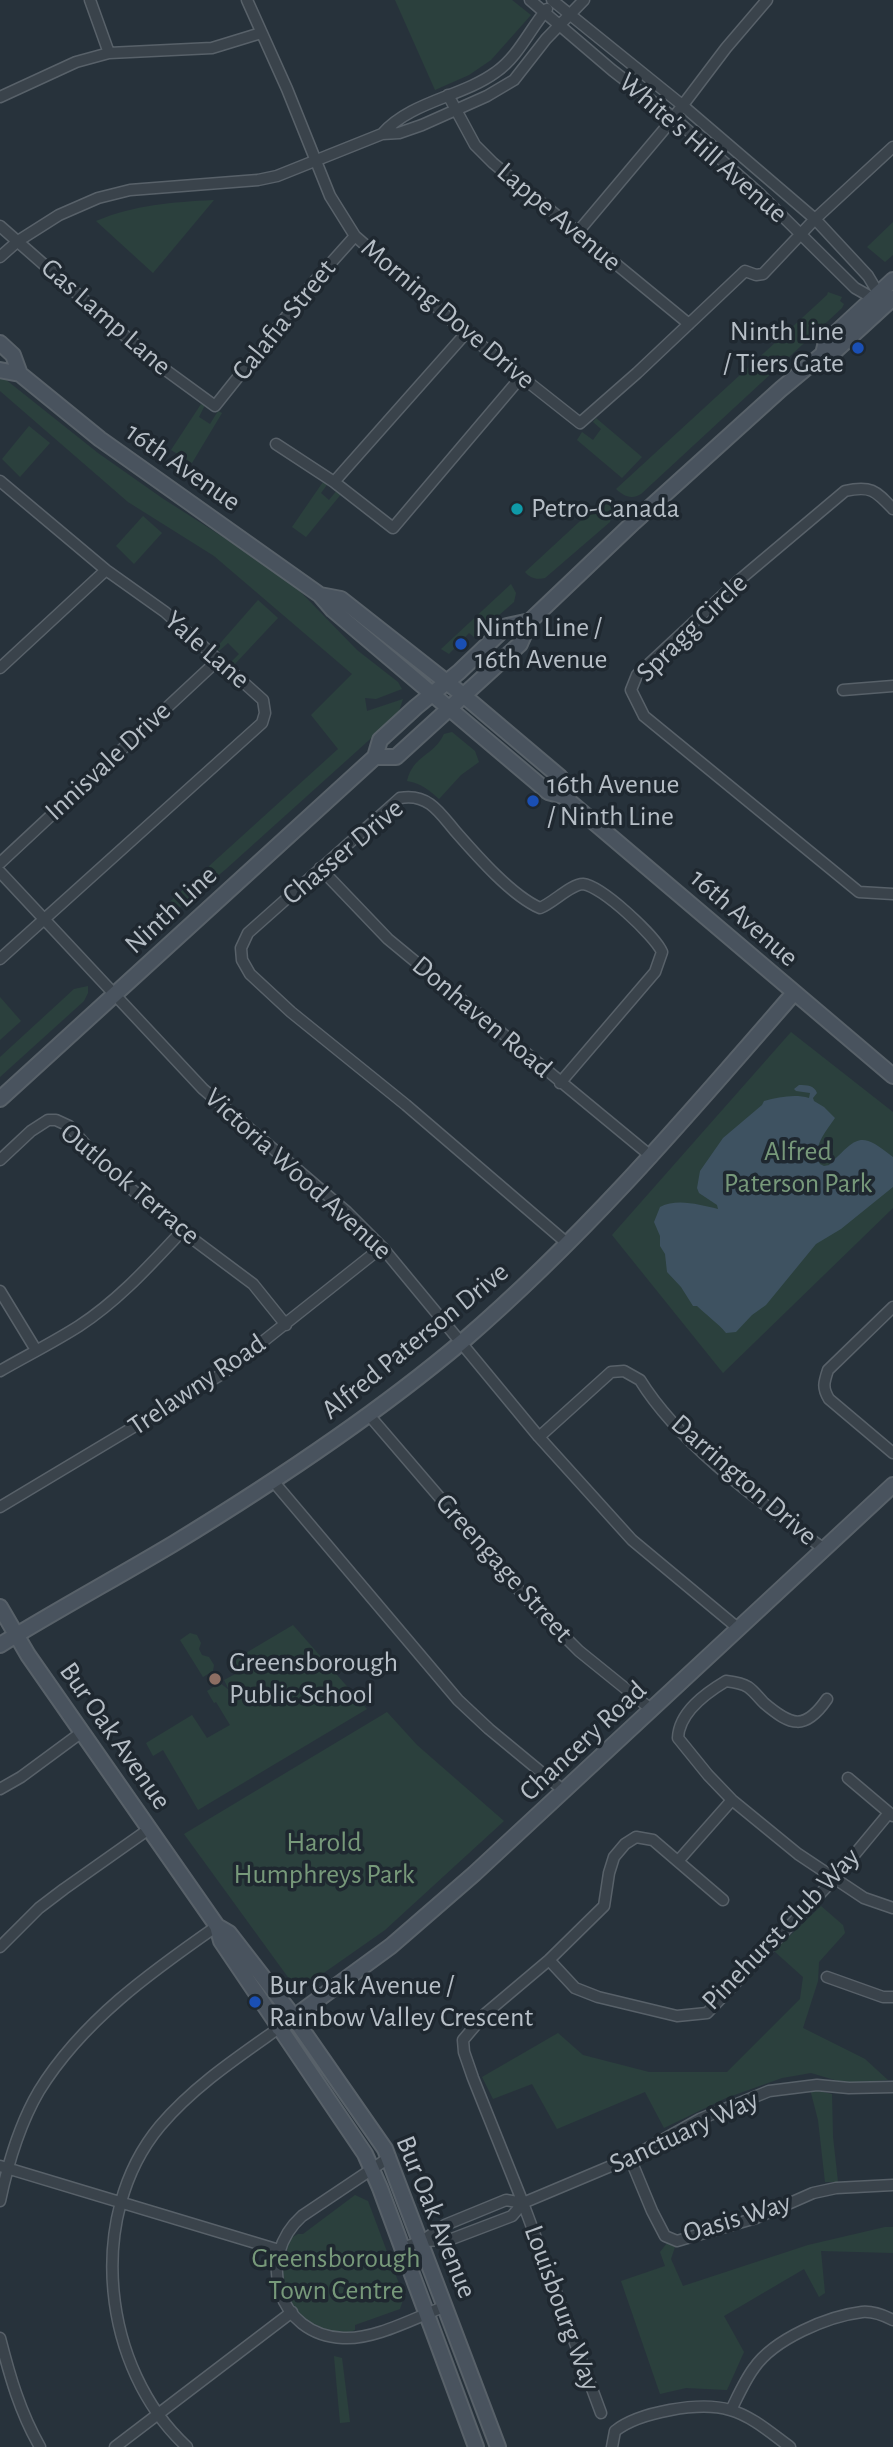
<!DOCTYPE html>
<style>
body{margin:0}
canvas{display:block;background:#27323b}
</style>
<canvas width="893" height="2447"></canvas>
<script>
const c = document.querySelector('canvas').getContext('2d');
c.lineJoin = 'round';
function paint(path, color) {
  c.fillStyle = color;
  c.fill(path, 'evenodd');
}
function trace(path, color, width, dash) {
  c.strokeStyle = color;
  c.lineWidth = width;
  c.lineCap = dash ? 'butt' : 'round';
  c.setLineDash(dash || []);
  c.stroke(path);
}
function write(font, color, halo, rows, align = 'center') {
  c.font = font + ' "Alegreya Sans",sans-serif';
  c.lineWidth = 7;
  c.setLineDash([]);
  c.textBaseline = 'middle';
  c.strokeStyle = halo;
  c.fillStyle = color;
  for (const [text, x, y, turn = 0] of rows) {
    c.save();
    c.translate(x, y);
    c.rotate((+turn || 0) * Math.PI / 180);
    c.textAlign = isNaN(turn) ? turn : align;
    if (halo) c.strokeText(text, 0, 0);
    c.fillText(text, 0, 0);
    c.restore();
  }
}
paint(new Path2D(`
 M395,0H512L531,15L491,60L469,75L435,90Z
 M214,200L153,273L96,221C134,205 173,202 214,200Z
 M893,222V255L885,262L867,247Z
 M828,292L842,297L840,301L844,304L842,308L641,494C631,500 624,496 616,489L827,295Z
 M0,375L98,453L162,498L287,578L357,650L398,682L402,689L376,699L365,698L367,711L403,699L398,714L226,869L150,932L144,928L134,939L132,936L338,749L311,715L352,674L214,556L128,502L0,391Z
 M203,401L206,403L199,417L210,424L218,411L222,413L192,463L171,450Z
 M596,418L642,457L622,478L577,440L582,432L593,440L601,429L593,422Z
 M29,426L50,443L20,477L2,459Z
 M325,479L329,482L321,493L329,500L338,489L342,493L306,537L292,527Z
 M605,498L613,509L610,522L545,578C536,580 530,578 525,572Z
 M143,516L162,533L134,564L116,546Z
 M511,584L516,593L514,602L474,637L469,633L449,654L441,649Z
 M258,600L278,618L234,665L231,662L239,654L228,643L219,651L216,648Z
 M452,732L475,751L479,762L461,775L439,799C429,790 421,783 407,781C413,755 434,756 444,734Z
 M88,986V993L84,1001L0,1077V1057L74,989Z
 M0,997L21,1021L0,1040Z
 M791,1032L893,1112V1208L723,1373L612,1235Z
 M293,1625L367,1709L198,1810L163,1750L153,1756L146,1743L192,1715L207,1738L230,1725L216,1702L214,1703L207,1691L220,1683L229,1690L224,1680L241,1671L234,1660Z
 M190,1633L197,1635L201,1643L199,1649L202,1655L209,1657L214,1665L213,1671L203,1677L180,1640Z
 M387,1712L417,1745L504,1821L385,1930L298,1991L184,1834Z
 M821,1906L843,1925L845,1933L819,1962L818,1981L803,2028L865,2059L888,2080L845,2083L811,2073L782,2078L726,2098L664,2128L645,2092L557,2129L532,2084L493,2099L482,2077L558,2033L583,2055L649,2072H727L800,1999L803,1977L774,1951Z
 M810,2089L832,2094L833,2137L838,2182H825L818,2120Z
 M355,2195L368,2201L404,2297L400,2309L355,2325V2330C343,2336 331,2333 319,2327C283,2312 275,2273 289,2239L298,2234H303Z
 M885,2227H893V2253L821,2251L825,2293L819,2297L804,2269L724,2316L744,2352L727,2390L686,2388L660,2394L621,2281L665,2266L660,2252L667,2243L675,2247L671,2259L683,2286L808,2245Z
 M334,2356L342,2358L350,2422L340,2423Z`), '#2b403d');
paint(new Path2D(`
 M799,1085C807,1085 814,1085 817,1093L813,1098L814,1101L824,1107L835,1118C825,1133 812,1146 820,1164L824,1166L829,1165C858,1137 859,1130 893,1157V1187L841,1229L816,1244L766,1305L752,1315L736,1332L726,1333C718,1323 706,1315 697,1306H693L681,1287L667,1272L665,1254L660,1246V1236L654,1222L660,1207C678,1198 699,1205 718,1209L717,1205L699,1193L697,1188L700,1171L723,1138L762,1105L764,1101C779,1097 795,1094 809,1098L810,1093L796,1091L794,1089Z`), '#3e5261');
const street = new Path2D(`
 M90,0L109,53
 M247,0L287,89L330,196L355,236L466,333L580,423L637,373L745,271L756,275L763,274L815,219L893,147
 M530,0L612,70L674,118L759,193L855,288L878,301
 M552,0L682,105L815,219L868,276L880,296
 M448,95L475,145L493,163L689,324
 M0,97L76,62L109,53L212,48L261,33
 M382,134C411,101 462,97 496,72C518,57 530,29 547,9
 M0,226L156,363L215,406L313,283L355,236
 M577,233L667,126L726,48L767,0
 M0,257L18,241L59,215L98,198L130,190L258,180L277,176L382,134L399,133L422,125L487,96L514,80L546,39L584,0
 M276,444L334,482L393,528L521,377
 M0,481L106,570L165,612L263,700L265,713L262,723L0,959
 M334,482L466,333
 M893,509C876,491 871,485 845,491L737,582L637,675L631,690L644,716L859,892L893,894
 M0,668L106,570
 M843,690L893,686
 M0,863L218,660
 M320,868L388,939L652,1157
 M0,872L203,1089L347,1212L382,1247L539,1437L632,1540L739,1629
 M560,1083L655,972L662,952C655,936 602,886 583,884C571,884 553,903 540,908C512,896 477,856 456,832C448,823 440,811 430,804C420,797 411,796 400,798L248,933L241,948L242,960L250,974L291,1012L406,1105L568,1244
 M0,1160L31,1131L48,1120H56L69,1126L106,1168L182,1231L253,1284L286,1325
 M0,1291L36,1350
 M893,1307L828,1370C824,1382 822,1388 829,1399L893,1453
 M0,1371C26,1356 54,1342 79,1326C119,1300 150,1265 182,1231
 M368,1414L526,1598L579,1651L652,1710
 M539,1437L611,1372L624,1371L640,1380C681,1446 762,1503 824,1549
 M273,1481L458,1700L489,1729L564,1791
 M0,1507L222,1374L382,1247
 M827,1699C805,1731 791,1726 764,1703C759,1698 754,1691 748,1687C742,1683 734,1682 726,1681C706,1693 679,1712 678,1738L708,1775L732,1800L798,1854L864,1898L893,1908
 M848,1778L893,1816
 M0,1789L21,1777L82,1732
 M679,1860L732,1800
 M0,1947L39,1908L64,1889L149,1829
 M549,1960L575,1988L598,1997L677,2016L707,2013L835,1878L889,1813
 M827,1977L883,1997H893
 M390,2157L302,2216C255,2258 277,2335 343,2338C375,2340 416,2317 446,2306
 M630,2158L652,2211L665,2236L677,2241L756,2218L813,2193L836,2188L893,2185
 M0,2166L279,2250
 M0,2201C8,2163 19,2125 39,2091C82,2021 151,1972 217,1926
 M422,2241L449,2240L512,2216L523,2203L630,2158L700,2119L769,2091L817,2085L849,2088L893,2087
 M403,2248L422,2241L445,2225L506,2200L523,2203
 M0,2338C10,2377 20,2412 40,2447
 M731,2410C738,2396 745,2380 754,2368C774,2339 828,2316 862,2312C873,2311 883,2315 893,2320
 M601,2413L523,2203L473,2078L464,2052L463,2040L485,2014L549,1960L604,1906L609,1873L614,1857L625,1844L636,1837L653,1840L723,1900
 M115,2447L292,2312
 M187,2447C102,2369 85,2216 160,2126C194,2086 238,2057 279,2028
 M612,2447L615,2431C639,2412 700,2401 730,2410C752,2416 772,2434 790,2447`);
const secondary = new Path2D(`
 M0,343L13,355L20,374
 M823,354L826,342L893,280
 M0,370L20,374L100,439L320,595L333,610L548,792L563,796L893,1076
 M320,595L341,599L463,695L560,777L563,796
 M375,757H396L520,644L530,621L634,522L781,389L823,354L834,352L893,298
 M0,1099L375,757L380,740L416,707L459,672L507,626L530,621
 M0,1607L28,1655L217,1926L221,1941L365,2154L380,2188L476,2447
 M0,1645C57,1610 116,1578 173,1544C273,1483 373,1417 463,1341C586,1235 688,1115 794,993
 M217,1926L229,1933L287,2008L385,2149L498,2447
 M279,2028L391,1946L474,1874L893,1485`);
trace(street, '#586169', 13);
trace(secondary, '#586169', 18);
trace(street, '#3a434b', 10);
trace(secondary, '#49535e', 14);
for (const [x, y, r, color] of [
 [858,348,7,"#1a4fb4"],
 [517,509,7,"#0f9aa8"],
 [461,644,7,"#1a4fb4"],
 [533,801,7,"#1a4fb4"],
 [215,1679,7,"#8d6e63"],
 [255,2002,7,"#1a4fb4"]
]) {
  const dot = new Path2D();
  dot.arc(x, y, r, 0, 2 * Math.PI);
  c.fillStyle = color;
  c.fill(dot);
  trace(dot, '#1f2830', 2.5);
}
write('28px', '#b6bec6', '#1f2830', [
 ["White's Hill Avenue",703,148,41],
 ["Lappe Avenue",559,217,40],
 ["Morning Dove Drive",448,314,40],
 ["Gas Lamp Lane",106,317,41],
 ["Calafia Street",284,320,-51],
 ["16th Avenue",183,467,35],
 ["Spragg Circle",692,628,-44],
 ["Yale Lane",207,650,41],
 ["Innisvale Drive",108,761,-43],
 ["Chasser Drive",343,852,-40],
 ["Ninth Line",171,910,-43],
 ["16th Avenue",744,918,41],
 ["Donhaven Road",482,1017,40],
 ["Victoria Wood Avenue",298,1174,42],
 ["Outlook Terrace",130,1184,40],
 ["Alfred Paterson Drive",415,1341,-39],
 ["Trelawny Road",197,1385,-34],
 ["Darrington Drive",744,1480,41],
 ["Greengage Street",504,1568,48],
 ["Bur Oak Avenue",115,1736,55],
 ["Chancery Road",583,1741,-43],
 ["Pinehurst Club Way",781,1929,-46],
 ["Sanctuary Way",684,2132,-25],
 ["Bur Oak Avenue",436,2217,68],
 ["Oasis Way",737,2218,-17],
 ["Louisbourg Way",562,2308,70]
]);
write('28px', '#b6bec6', '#1f2830', [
 ["Ninth Line",844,332,"right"],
 ["/ Tiers Gate",844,364,"right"],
 ["Petro-Canada",531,509],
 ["Ninth Line /",475,628],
 ["16th Avenue",475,660],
 ["16th Avenue",547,785],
 ["/ Ninth Line",547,817],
 ["Greensborough",229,1663],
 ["Public School",229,1695],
 ["Bur Oak Avenue /",269,1986],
 ["Rainbow Valley Crescent",269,2018]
], 'left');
write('28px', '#77997a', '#1f2830', [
 ["Alfred",798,1152],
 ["Paterson Park",798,1184],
 ["Harold",324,1843],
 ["Humphreys Park",324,1875],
 ["Greensborough",336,2259],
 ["Town Centre",336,2291]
]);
</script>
